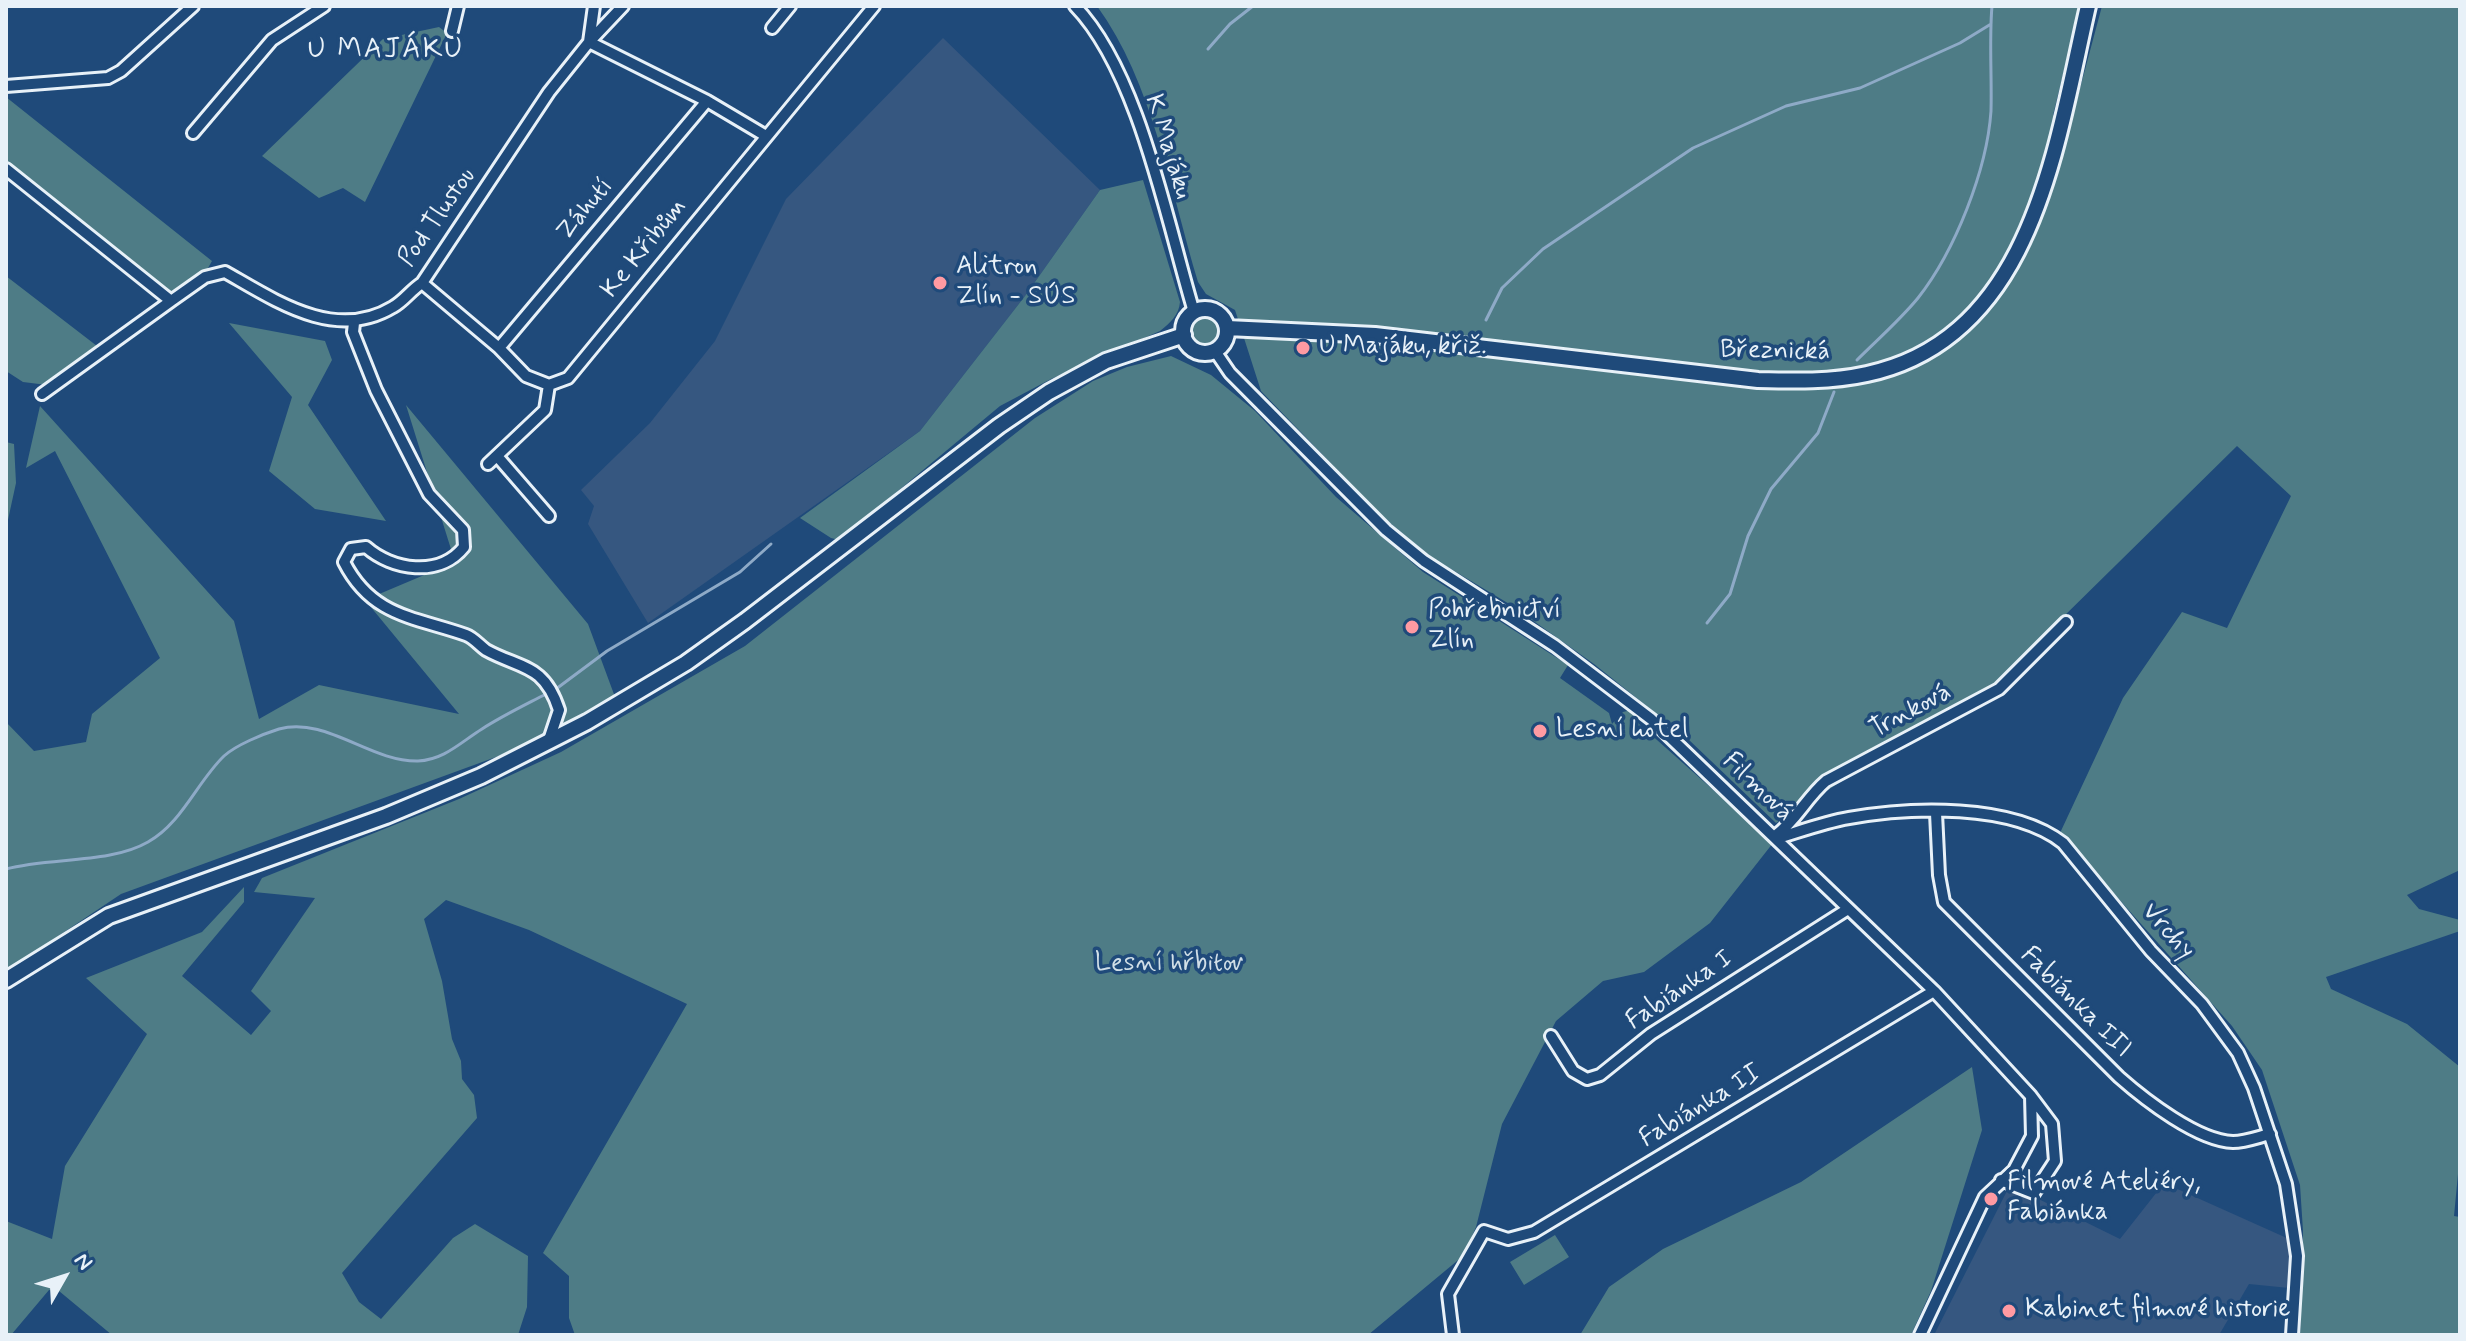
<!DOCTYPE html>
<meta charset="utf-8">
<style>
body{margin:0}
#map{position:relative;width:2466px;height:1341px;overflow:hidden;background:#1f4a7a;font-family:Mynerve,sans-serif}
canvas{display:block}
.frame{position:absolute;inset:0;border:8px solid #e8f1f8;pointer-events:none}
.north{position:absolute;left:24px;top:1237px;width:80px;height:80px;-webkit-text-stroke:6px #1f4a7a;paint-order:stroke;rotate:51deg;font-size:22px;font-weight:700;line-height:32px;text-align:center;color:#e8f1f8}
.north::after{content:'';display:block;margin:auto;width:28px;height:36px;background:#e8f1f8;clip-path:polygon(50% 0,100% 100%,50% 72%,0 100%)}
</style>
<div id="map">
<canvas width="2466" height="1341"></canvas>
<div class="frame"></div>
<div class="north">N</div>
</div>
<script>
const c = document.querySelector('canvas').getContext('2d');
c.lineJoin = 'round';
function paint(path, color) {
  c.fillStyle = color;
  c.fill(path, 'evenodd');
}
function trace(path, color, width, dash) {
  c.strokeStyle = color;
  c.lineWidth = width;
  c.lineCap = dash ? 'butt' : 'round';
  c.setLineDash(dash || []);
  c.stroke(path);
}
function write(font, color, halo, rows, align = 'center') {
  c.font = font + ' Mynerve,sans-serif';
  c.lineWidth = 7;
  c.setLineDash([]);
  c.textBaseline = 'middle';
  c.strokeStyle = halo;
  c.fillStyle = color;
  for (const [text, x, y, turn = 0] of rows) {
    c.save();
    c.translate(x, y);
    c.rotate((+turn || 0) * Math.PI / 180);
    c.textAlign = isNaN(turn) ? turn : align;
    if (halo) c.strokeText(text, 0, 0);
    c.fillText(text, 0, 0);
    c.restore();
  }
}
paint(new Path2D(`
 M943,38L1100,190L1025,296L920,431L648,623L588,524L594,506L581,490L650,423L715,341L786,199Z
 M2164,1183L2289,1239V1288L2249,1284L2219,1335H1934L2010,1185L2120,1239Z`), '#365780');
paint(new Path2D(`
 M1097,6H2080L2053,115L2071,122L2102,6H2460V870L2407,895L2419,909L2460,920V931L2326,977L2331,989L2407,1024L2460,1067V1153L2454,1216L2460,1217V1335H2300L2303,1231L2300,1185L2262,1070L2232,1026L2060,833L2123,698L2182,612L2227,628L2291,496L2237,446L1996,683L1776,823L1688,739L1594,664L1511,605L1431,557L1383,517L1261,391L1235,310L1206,294L1198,282C1171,192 1152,81 1097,6Z
 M439,27L447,33L365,202L343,188L319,198L262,156L383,39Z
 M6,97L212,261L204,275L168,293L6,163Z
 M1143,180L1180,302C1179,315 1170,323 1160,331L1051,379L1000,406L839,540L831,538L800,518L920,431L1025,296L1100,190Z
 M6,276L97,346L47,385L23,382L6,371Z
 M1190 331a15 15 0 1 1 30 0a15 15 0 1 1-30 0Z
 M229,323L325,341L332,360L308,405L386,521L315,509L269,471L292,397Z
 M1171,356L1211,375L1255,411L1336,497L1423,572L1568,665L1560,678L1609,713L1612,724L1623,712L1631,710L1639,724L1773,843L1710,923L1644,972L1603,981L1556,1021L1502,1124L1476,1227L1463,1256L1368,1335H575L569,1318V1276L543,1253L687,1004L529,930L446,900L424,919L442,981L452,1039L461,1061L462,1079L474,1095L477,1118L342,1273L359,1302L381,1319L453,1238L475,1224L528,1256L527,1307L518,1335H112L59,1291L49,1290L11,1335H6V1221L52,1239L65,1166L147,1034L86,978L202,932L244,887V902L182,976L251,1035L271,1011L251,991L315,898L254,892L262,878L459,799L561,752L745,646L1035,418L1093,381L1127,367Z
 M406,405L588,624L615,697L537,742L121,894L6,971V722L34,751L86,742L92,714L160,658L55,451L26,468L40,406L234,621L259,719L319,685L459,714L365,600L455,562Z
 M6,442L14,444L16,483L6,529Z
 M1972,1067L1982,1130L1931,1291L1911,1335H1580L1609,1287L1663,1249L1801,1182Z
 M1555,1235L1569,1257L1524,1285L1510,1262Z`), '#4e7c86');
trace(new Path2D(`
 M1208,49L1230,24L1253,6
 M1486,320L1502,288L1543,249L1693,148L1786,106L1860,88L1960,43L1991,24
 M1857,360C1877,340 1900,320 1918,298C1955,251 1987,170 1991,111C1992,76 1989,41 1992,6
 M1707,623L1730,594L1748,536L1771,489L1818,433L1834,392
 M556,689L607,651L740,572L771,544
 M6,869C50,857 110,864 148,842C182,823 197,782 224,756C236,745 263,734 279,729C326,716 370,762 418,761C444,760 461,742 482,729C502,716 525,705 546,694`), '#8eaac7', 3);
const minor = new Path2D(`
 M623,6L589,42L707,101L766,136
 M1075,6C1139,72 1167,223 1194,312
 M772,28L790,6
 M452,31L458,6
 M6,86L108,78L121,71L193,6
 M193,133L272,40L324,6
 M6,169L171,301L205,277L225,272C276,301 335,342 393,307C404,301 411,290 422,283L549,92L589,42L594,6
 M422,283L499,348L526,376L549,385L568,378L874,6
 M354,323L353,332L376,390L429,494L463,530L464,547C439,578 392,570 366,547L351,549L344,562C372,617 415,617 466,635C474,638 479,645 486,650C520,669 544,663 559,710L548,743
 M499,348L707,101
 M1215,351L1230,373L1386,530L1424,561L1555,646L1651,719L1934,991L2031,1096L2052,1124L2055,1161L2034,1193L2001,1180
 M42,394L171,301
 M497,456L549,516
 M488,464L545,410L549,385
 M1936,813L1939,875L1944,902L2119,1077C2145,1100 2198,1141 2233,1142C2245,1142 2258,1137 2270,1134
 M1775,836C1796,821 1806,798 1826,781L1999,689L2066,622
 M1778,838C1801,831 1825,822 1849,818C1910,807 2012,803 2063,843L2151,951L2202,1004L2238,1053L2254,1088L2286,1184L2297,1256L2292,1335
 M1551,1036L1573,1071L1587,1079L1600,1075L1651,1034L1848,909
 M1453,1335L1448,1294L1484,1231L1508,1239L1534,1232L1934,991
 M1920,1335L1985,1197L2014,1170L2032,1136L2031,1096`);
const secondary = new Path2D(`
 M1183 331a22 22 0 1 1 44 0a22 22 0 1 1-44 0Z
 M1227,328L1375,335L1758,380C1794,381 1831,382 1867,374C2034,338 2056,144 2088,6
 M6,980L109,916L386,816L481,776L587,722L686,663L745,621L999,426L1049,392L1106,361L1184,335`);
trace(minor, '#e8f1f8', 16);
trace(secondary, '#e8f1f8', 20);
trace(minor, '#1f4a7a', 10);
trace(secondary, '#1f4a7a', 14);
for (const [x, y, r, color] of [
 [940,283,8,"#ff9aa2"],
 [1303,348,8,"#ff9aa2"],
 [1412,627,8,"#ff9aa2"],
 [1540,731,8,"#ff9aa2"],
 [1991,1199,8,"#ff9aa2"],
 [2009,1311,8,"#ff9aa2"]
]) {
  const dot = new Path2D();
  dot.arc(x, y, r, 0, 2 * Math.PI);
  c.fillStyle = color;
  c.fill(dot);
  trace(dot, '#1f4a7a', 3);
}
write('26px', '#e8f1f8', '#1f4a7a', [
 ["K Majáku",1167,147,73],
 ["Záhutí",586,210,-50],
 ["Pod Tlustou",438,218,-55],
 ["Ke Křibům",645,249,-51],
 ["Březnická",1775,352,1],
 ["Trnková",1911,712,-28],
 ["Filmová",1757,788,44],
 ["Vrchy",2167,932,49],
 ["Fabiánka I",1680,991,-34],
 ["Fabiánka III",2075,1003,45],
 ["Fabiánka II",1701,1107,-31]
]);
write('26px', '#e8f1f8', '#1f4a7a', [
 ["Alitron",956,268],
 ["Zlín - SÚS",956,298],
 ["U Majáku, křiž.",1319,348],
 ["Pohřebnictví",1428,612],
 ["Zlín",1428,642],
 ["Lesní hotel",1556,731],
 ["Filmové Ateliéry,",2007,1184],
 ["Fabiánka",2007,1214],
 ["Kabinet filmové historie",2025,1311]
], 'left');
write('26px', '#d1dfe7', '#1f4a7a', [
 ["Lesní hřbitov",1169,965]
]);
c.letterSpacing = '2px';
write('28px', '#e8f1f8', '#1f4a7a', [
 ["U MAJÁKU",386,51]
]);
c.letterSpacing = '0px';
</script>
